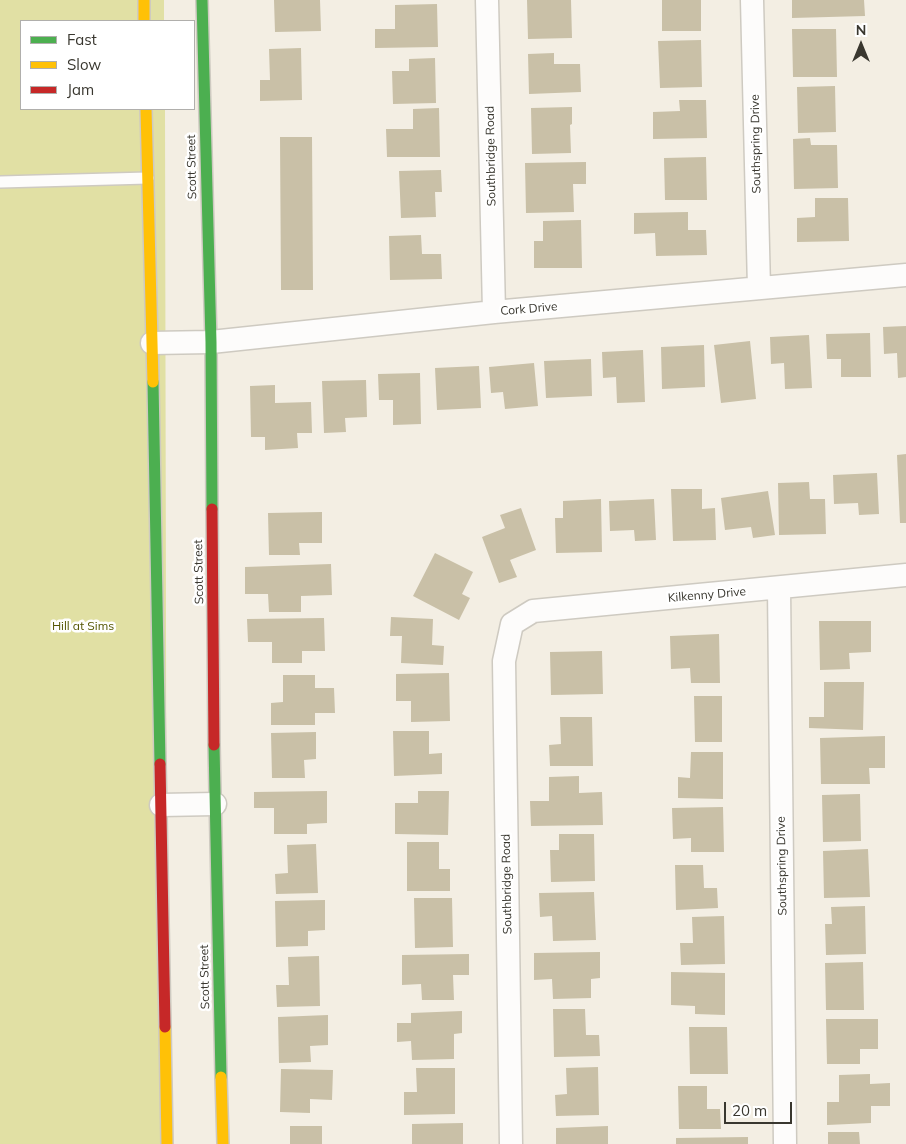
<!DOCTYPE html>
<style>
body{margin:0}
#map{position:relative;width:906px;height:1144px;overflow:hidden;background:#f3eee3;font-family:Mulish,sans-serif}
canvas{display:block}
.legend{position:absolute;left:20px;top:20px;width:175px;height:90px;box-sizing:border-box;background:#fff;border:1px solid #b0afac;margin:0;padding:6px 9px;list-style:none;font-size:15px;color:#39372f}
.legend li{display:flex;align-items:center;gap:10px;height:25px}
.legend b{width:25px;border:1px solid #b0afac}
.north{position:absolute;left:836px;top:20px;width:50px;height:50px;-webkit-text-stroke:4px #fff;paint-order:stroke;rotate:0deg;font-size:14px;font-weight:700;line-height:20px;text-align:center;color:#39372f}
.north::after{content:'';display:block;margin:auto;width:18px;height:22px;background:#39372f;clip-path:polygon(50% 0,100% 100%,50% 72%,0 100%)}
.scale{position:absolute;left:724px;top:1102px;width:68px;height:22px;box-sizing:border-box;border:2px solid #39372f;border-top:0;padding-left:6px;font-size:15px;line-height:18px;white-space:nowrap;color:#39372f;-webkit-text-stroke:4px #fff;paint-order:stroke}
</style>
<div id="map">
<canvas width="906" height="1144"></canvas>
<ul class="legend">
<li><b style="height:6px;background:#4caf50"></b>Fast</li>
<li><b style="height:6px;background:#ffc107"></b>Slow</li>
<li><b style="height:6px;background:#c62828"></b>Jam</li>
</ul>
<div class="north">N</div>
<div class="scale">20 m</div>
</div>
<script>
const c = document.querySelector('canvas').getContext('2d');
c.lineJoin = 'round';
function paint(path, color) {
  c.fillStyle = color;
  c.fill(path, 'evenodd');
}
function trace(path, color, width, dash) {
  c.strokeStyle = color;
  c.lineWidth = width;
  c.lineCap = dash ? 'butt' : 'round';
  c.setLineDash(dash || []);
  c.stroke(path);
}
function write(font, color, halo, rows, align = 'center') {
  c.font = font + ' Mulish,sans-serif';
  c.lineWidth = 5;
  c.setLineDash([]);
  c.textBaseline = 'middle';
  c.strokeStyle = halo;
  c.fillStyle = color;
  for (const [text, x, y, turn = 0] of rows) {
    c.save();
    c.translate(x, y);
    c.rotate((+turn || 0) * Math.PI / 180);
    c.textAlign = isNaN(turn) ? turn : align;
    if (halo) c.strokeText(text, 0, 0);
    c.fillText(text, 0, 0);
    c.restore();
  }
}
paint(new Path2D(`
 M0,0H164V21H21V109H165L167,1144H0Z`), '#e1e0a4');
paint(new Path2D(`
 M274,0H320L321,31L275,32Z
 M527,0H571L572,38L528,39Z
 M662,0H701V31H662Z
 M792,0H864L865,16L792,18Z
 M437,4L438,47L375,48V29H395V5Z
 M792,29H836L837,77H793Z
 M701,40L702,87L660,88L658,41Z
 M301,48L302,100L260,101V80H270L269,49Z
 M554,53V64H580L581,92L529,94L528,54Z
 M435,58L436,103L393,104L392,71H409V59Z
 M835,86L836,132L798,133L797,87Z
 M679,100H706L707,138L653,139V112L680,111Z
 M572,107V124L570,125L571,153L532,154L531,108Z
 M439,108L440,157H387L386,129H413V109Z
 M280,137H312L313,290H281Z
 M810,138L811,145H837L838,188L794,189L793,139Z
 M706,157L707,200H665L664,158Z
 M586,162V184H573L574,212L526,213L525,163Z
 M441,170L442,192H435L436,217L401,218L399,171Z
 M815,198H848L849,241L797,242V218L815,217Z
 M688,212V230H706L707,255L656,256L655,233L634,234V213Z
 M581,220L582,268H534V241H543V221Z
 M421,235L422,254H441L442,279L390,280L389,236Z
 M906,326V377L898,378L897,353L884,354L883,327Z
 M870,333L871,377H841V359H827L826,334Z
 M809,335L812,388L785,389L784,363L771,364L770,337Z
 M750,341L756,399L721,403L714,345Z
 M704,345L705,387L662,389L661,347Z
 M643,350L645,402L617,403L616,377L603,378L602,352Z
 M591,359L592,396L546,398L544,361Z
 M534,363L538,406L505,409L503,392L491,393L489,367Z
 M479,366L481,408L437,410L435,368Z
 M420,373L421,424L393,425V400H379L378,374Z
 M366,380L367,417L345,418L346,432L324,433L322,381Z
 M275,385V403L311,402L312,433H297L298,448L265,450V437H251L250,386Z
 M906,454V523H900L897,455Z
 M877,473L879,514L859,515L858,503L834,504L833,475Z
 M809,482L810,499H825L826,534L779,535L778,483Z
 M671,489H702V509L715,508L716,540L673,541Z
 M768,491L775,535L753,538L751,527L725,530L721,498Z
 M601,499L602,552L556,553L555,518H563V501Z
 M654,499L656,540L635,541L634,530L610,531L609,501Z
 M521,508L536,550L510,560L517,577L499,583L482,537L505,528L500,515Z
 M322,512V543H299L300,555H269L268,513Z
 M435,553L473,572L462,594L470,598L459,620L413,596Z
 M331,564L332,595L301,596V612H269L268,594H245V567Z
 M391,617L433,619L432,645L444,646L443,665L401,663L402,636H390Z
 M324,618L325,651H302V663H272V642H248L247,619Z
 M819,621H871V652L849,653L850,669L820,670Z
 M719,634L720,683H691L690,668L671,669L670,636Z
 M602,651L603,694L551,695L550,652Z
 M449,673L450,721L411,722V701H396V674Z
 M283,675H315V688H334L335,713H315V725H271V703L283,702Z
 M824,682H864L863,730L809,728V717H824Z
 M694,696H722V742H695Z
 M560,717H592L593,766H550L549,745L561,744Z
 M393,731H429V754L442,753V774L394,776Z
 M316,732V759L304,760L305,778H272L271,733Z
 M885,736V768H869L870,784H821L820,738Z
 M691,752H723V799L678,798V777L690,778Z
 M579,776V793L602,792L603,825L531,826L530,801H549V777Z
 M327,791V823L307,824V834H274V808H254V792Z
 M418,791H449L448,835L395,834V803H418Z
 M860,794L861,841L823,842L822,795Z
 M723,807L724,852H691V838L673,839L672,808Z
 M559,834H594L595,881L551,882L550,850H559Z
 M407,842H439V869H450V891H407Z
 M316,844L318,893L276,894L275,874L288,873L287,845Z
 M868,849L870,897L824,898L823,851Z
 M675,865H703L704,888H717L718,908L676,910Z
 M594,892L596,940L553,941L552,916L540,917L539,893Z
 M414,898H452L453,947L415,948Z
 M325,900V930L308,931V946L276,947L275,901Z
 M865,906L866,954L826,955L825,924H832L831,907Z
 M724,916L725,964L681,965L680,943H693L692,917Z
 M600,952V978L591,979V998L553,999L552,979L534,980V953Z
 M469,954V975H453L454,1000H422L421,984L402,985V955Z
 M319,956L320,1006L277,1007L276,985H289L288,957Z
 M863,962L864,1010H826L825,963Z
 M671,972L725,973V1015L695,1014V1006L671,1005Z
 M553,1009H585L586,1035H599L600,1056L554,1057Z
 M462,1011V1033L454,1034V1059L412,1060L411,1041L397,1042V1023H411V1013Z
 M328,1015V1045L310,1046L311,1062L279,1063L278,1017Z
 M826,1019H878V1049H860V1064H827Z
 M689,1027H727L728,1074H690Z
 M598,1067L599,1115L556,1116L555,1095L567,1094L566,1068Z
 M416,1068H455V1114L404,1115V1092H417Z
 M281,1069L333,1070L332,1100L310,1099V1113L280,1112Z
 M870,1074V1084L890,1083V1106H871V1123L827,1125V1102H839V1075Z
 M678,1086H707V1109H720L721,1129H679Z
 M463,1123V1144H412V1124Z
 M290,1126H322V1144H290Z
 M608,1126V1144H556V1128Z
 M828,1132H859L860,1144H828Z
 M748,1137V1144H676V1138Z`), '#c9c0a7');
const lane = new Path2D(`
 M0,182L148,178`);
const street = new Path2D(`
 M487,0L494,312
 M752,0L759,288
 M152,343L211,342L494,312L906,275
 M779,588L785,1144
 M161,805L215,804
 M511,1144L504,661L512,624L533,611L906,575`);
const fast = new Path2D(`
 M202,0L211,342L212,509
 M153,382L160,764
 M214,745L221,1077`);
const slow = new Path2D(`
 M144,0V21
 M146,109L153,382
 M165,1027L167,1144
 M221,1077L223,1144`);
const jam = new Path2D(`
 M212,509L214,745
 M160,764L165,1027`);
trace(lane, '#cecac1', 14);
trace(street, '#cecac1', 25);
trace(fast, '#cecac1', 14);
trace(slow, '#cecac1', 14);
trace(jam, '#cecac1', 14);
trace(lane, '#fdfcfb', 11);
trace(street, '#fdfcfb', 22);
trace(fast, '#4caf50', 11);
trace(slow, '#ffc107', 11);
trace(jam, '#c62828', 11);
write('12px', '#39372f', '#fff', [
 ["Southspring Drive",756,144,-91],
 ["Southbridge Road",491,156,-91],
 ["Scott Street",192,167,-91],
 ["Cork Drive",529,309,-5],
 ["Scott Street",199,572,-91],
 ["Kilkenny Drive",707,595,-5],
 ["Southspring Drive",782,866,-91],
 ["Southbridge Road",507,884,-91],
 ["Scott Street",205,977,-91]
]);
write('12px', '#565704', '#fff', [
 ["Hill at Sims",83,626]
]);
</script>
